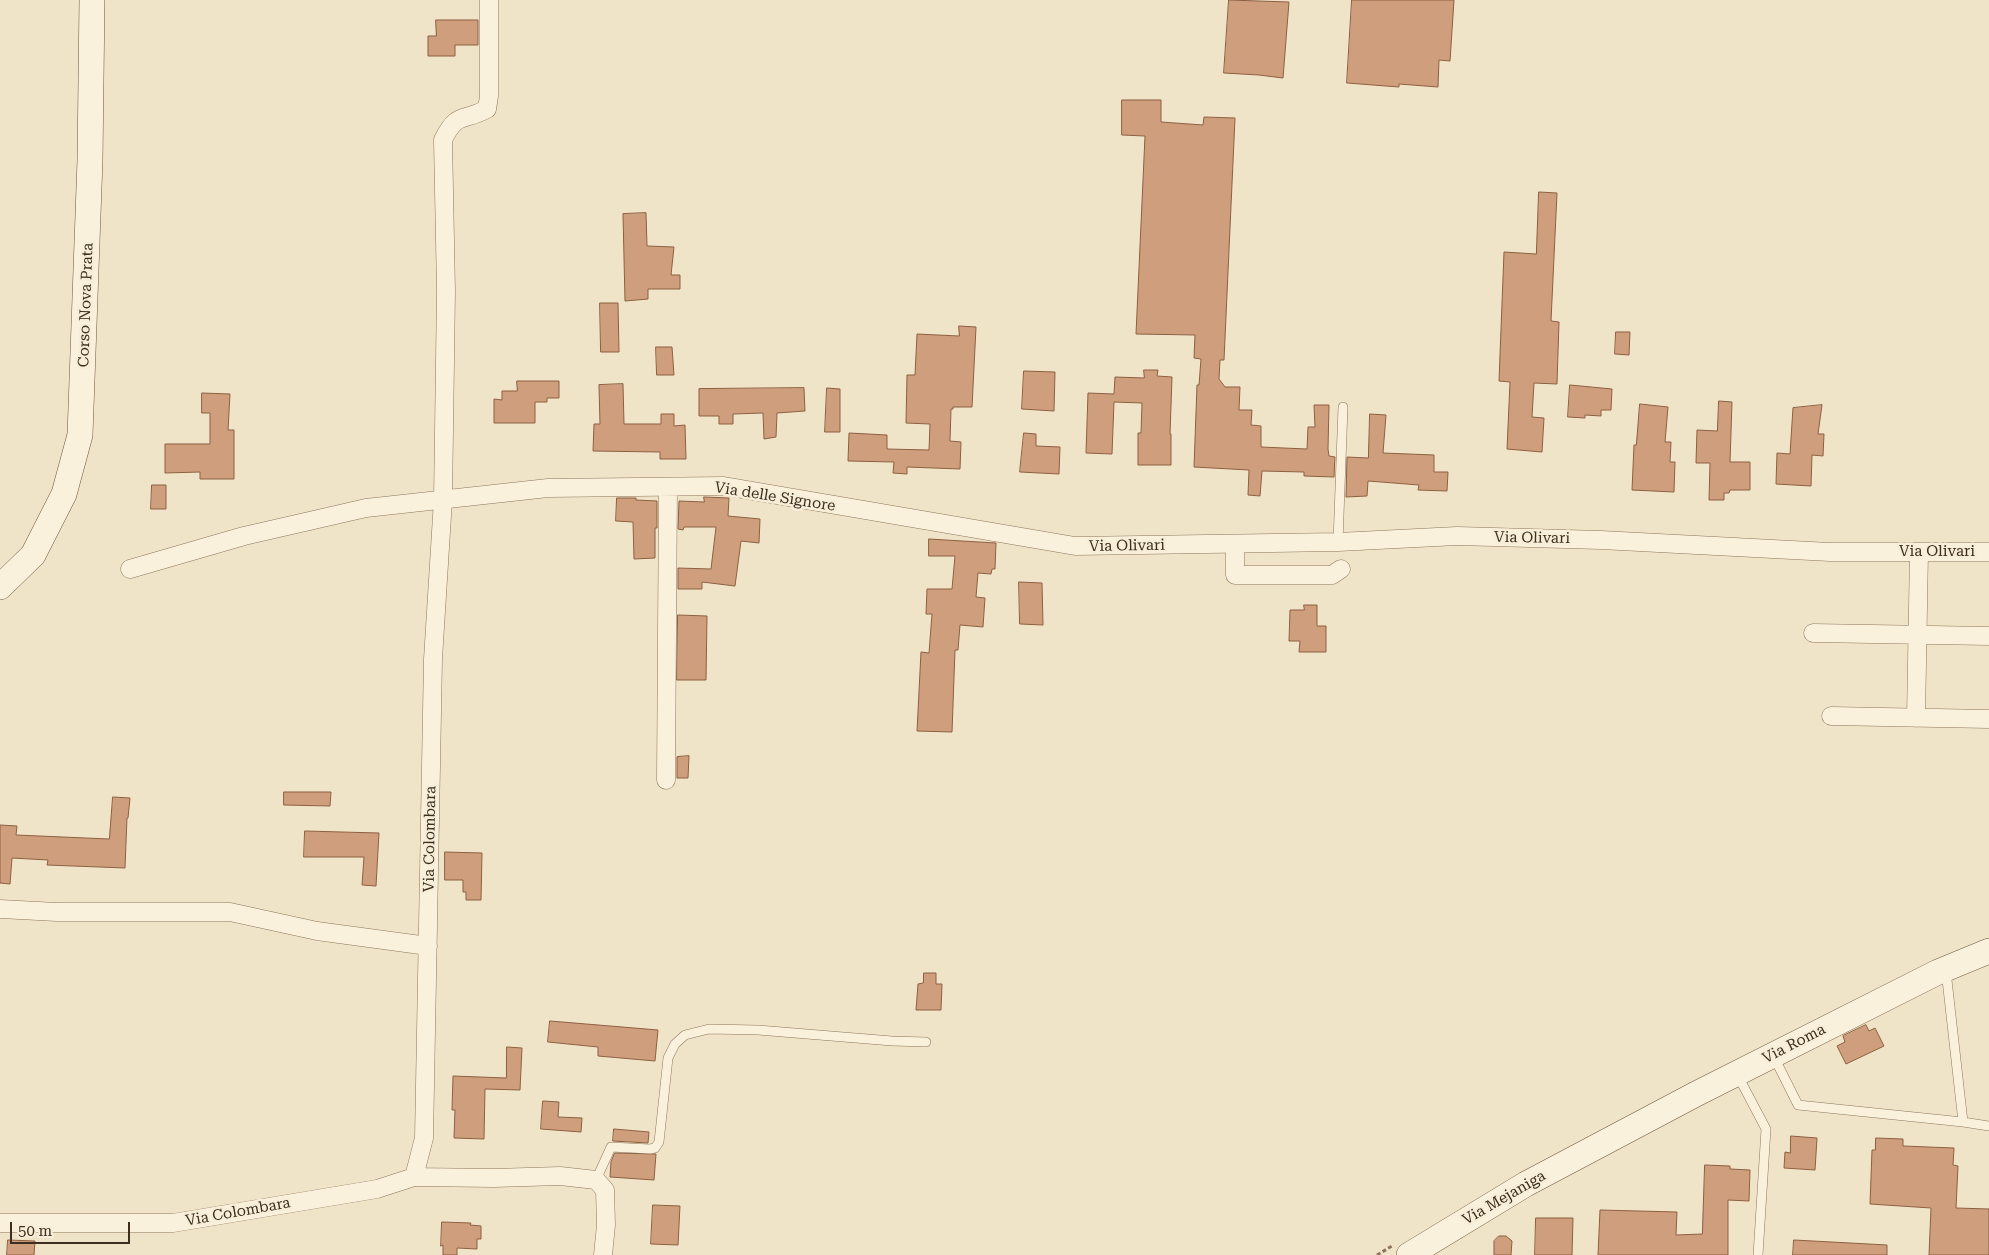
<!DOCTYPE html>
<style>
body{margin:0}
#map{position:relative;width:1989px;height:1255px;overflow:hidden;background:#f0e4c8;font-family:"Roboto Serif",serif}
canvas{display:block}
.scale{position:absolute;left:10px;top:1222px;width:120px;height:22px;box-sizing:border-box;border:2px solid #3d2e20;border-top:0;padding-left:6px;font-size:15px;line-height:18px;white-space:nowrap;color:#3d2e20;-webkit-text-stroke:4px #f7eed8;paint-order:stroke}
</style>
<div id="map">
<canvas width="1989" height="1255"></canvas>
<div class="scale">50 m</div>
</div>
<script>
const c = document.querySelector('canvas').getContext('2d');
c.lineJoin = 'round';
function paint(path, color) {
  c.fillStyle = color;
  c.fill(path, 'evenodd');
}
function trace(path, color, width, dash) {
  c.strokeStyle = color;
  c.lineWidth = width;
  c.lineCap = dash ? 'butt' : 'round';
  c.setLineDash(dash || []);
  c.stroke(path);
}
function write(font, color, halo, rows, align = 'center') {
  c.font = font + ' "Roboto Serif",serif';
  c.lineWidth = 5;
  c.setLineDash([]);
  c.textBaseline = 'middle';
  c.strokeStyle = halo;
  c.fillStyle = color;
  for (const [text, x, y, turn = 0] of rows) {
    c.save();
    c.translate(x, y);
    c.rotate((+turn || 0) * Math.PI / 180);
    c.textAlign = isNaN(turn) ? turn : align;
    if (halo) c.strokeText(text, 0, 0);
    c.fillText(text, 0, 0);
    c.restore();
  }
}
const building = new Path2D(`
 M1229,0L1289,2L1283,78L1259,75L1224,73Z
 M1352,0H1454L1450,61L1439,60L1438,87L1399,84V87L1347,83Z
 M436,20H478V45H455V56H428V36H436Z
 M1122,100H1161V122L1203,125L1204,117L1235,118L1224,360H1220L1219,379L1225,387H1240L1239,410H1252L1251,425L1261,426V447L1307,449L1308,427H1315L1314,405H1329L1328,449L1329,456L1335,457L1334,477L1304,476V472L1262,471L1260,496L1248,495L1249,470L1194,467L1197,385H1199L1201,359L1194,358L1195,335L1136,334L1145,136L1122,135Z
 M1539,192L1557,193L1551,321L1559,322L1557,384L1534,383L1532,417L1544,418L1542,452L1507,449L1510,382L1499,381L1504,252L1536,254Z
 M646,213L647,246L674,247L671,275H680V289H648V299L625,301L623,214Z
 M600,303H618L619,352H601Z
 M959,326L976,327L972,407H953V409H951L950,441L961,442L960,469L907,467V474L893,473L894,462L848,461L849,433L887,435V449L929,450L930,424L906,423L907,375H915L917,334L959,336Z
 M1616,332H1630L1629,355L1615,354Z
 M656,347H672L674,375H657Z
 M1144,370H1158L1157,376L1172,377L1170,434H1171V465H1138V433H1141L1142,403L1114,402L1112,454L1086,453L1088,393L1114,394L1115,377L1144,378Z
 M1024,371L1055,372L1054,411L1022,409Z
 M517,381H559V398H547V402H535V423H494V399L502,400V391H517Z
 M623,384L624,424H661V414H674V426L685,425L686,459H660V452L593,451L594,424H600L599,385Z
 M1570,385L1612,389L1611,410H1601V416L1585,415V418L1568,417Z
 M804,388L805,411L777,413L776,437L764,439L763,413L733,414V424H719V416H699V389Z
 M827,388L840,389V432H825Z
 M202,393L230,394L228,430H234V479H200V472L165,473V444H210V413H202Z
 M1719,401L1732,402L1730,462H1750V490H1730L1729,493H1724V500H1709L1710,463H1696L1697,430L1717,431Z
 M1640,404L1668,407L1665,442H1671L1670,462H1675L1674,492L1632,490L1634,445H1636Z
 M1822,405L1818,434H1824L1823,456L1812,455L1811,486L1776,484L1777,453L1790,454L1793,408Z
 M1370,414L1386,415L1383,453L1434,455V472H1448L1447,491L1418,490L1419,485L1368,481L1367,496L1346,497L1347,457L1368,458Z
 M1024,433L1036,434V446L1060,447L1059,474L1020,472Z
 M152,485H166V509H151Z
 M704,497L729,498L728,516L760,519L759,543L741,541L735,586L702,582V589H678V568L711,569L716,527H684L683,530L678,529L679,501L704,502Z
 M617,498H636V500L657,501V528H655V558L634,559L633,522L616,521Z
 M929,539L996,543L995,569H992L991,574L978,573L976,597L985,598L983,627L960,625L958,650H955L952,732L917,731L921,652L929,653L932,614H926L927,589H952L955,556H929Z
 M1019,582L1042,583L1043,625L1020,624Z
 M1304,605H1317V626H1326V652H1299L1300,641H1289L1290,610H1304Z
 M678,615L707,616L706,680H677Z
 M689,756L688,778H677V757Z
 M284,792H331L330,806L284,805Z
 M113,797L130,798L128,818H127L125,868L47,865L48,860L12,858L10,884L0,883V825L17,826L16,835L109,839Z
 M305,831L379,833L376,886L362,885L364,857H304Z
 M445,852L482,853L481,900H466V892H463V880H445Z
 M924,973H936V984H942L941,1010H916L918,984L923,983Z
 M550,1021L658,1030L655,1061L598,1056V1047L548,1042Z
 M1866,1025L1869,1031L1875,1028L1884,1046L1846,1064L1837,1046L1845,1042L1843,1036Z
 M507,1047L522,1048L520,1090L485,1089L484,1139L454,1138L455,1110H452L453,1076L506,1078Z
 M543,1101L559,1102L558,1117L582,1118L581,1132L541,1129Z
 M614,1129L649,1132L648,1143L613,1141Z
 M1791,1136L1817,1138L1815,1170L1784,1168L1785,1152L1790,1153Z
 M1876,1138L1903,1139V1146L1954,1148L1953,1165L1958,1166L1956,1208L1989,1209V1255H1929L1931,1208L1870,1204L1872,1150H1875Z
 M615,1153L656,1154L654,1180L610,1177L611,1162Z
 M1705,1165L1730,1166V1169L1750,1170L1749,1201L1728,1200V1255H1598L1600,1210L1677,1212L1676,1235L1702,1234Z
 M653,1205L680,1206L678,1245L651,1244Z
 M1536,1218H1573L1572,1255H1535Z
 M442,1222L471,1223L470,1225L481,1226V1239H477V1249L457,1248V1255H443V1245L441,1246Z
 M1499,1236H1506L1512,1241L1511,1255H1494V1241Z
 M8,1240L35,1241L34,1255H7Z
 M1794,1240L1887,1245V1255H1793Z`);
paint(building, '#cf9f7d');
trace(building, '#8d5f41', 1);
const lane = new Path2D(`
 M1338,542L1343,407
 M1946,971L1963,1122L1989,1126
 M1774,1057L1798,1105L1963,1122
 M1738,1076L1766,1129L1758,1255
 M596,1180L611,1147L650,1149L655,1148L659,1142L668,1058L675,1044L685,1035L709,1029L758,1030L892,1041L926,1042`);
const street = new Path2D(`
 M1235,544V575H1332L1341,569
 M130,569L244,536L366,508L548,488L724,486L1075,546L1338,542L1457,536L1601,540L1830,552H1989
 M1813,633L1989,636
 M1831,716L1989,719
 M1916,718L1919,552
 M666,780L668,487
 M0,909L57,912H230L317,931L428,946
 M414,1177L494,1178L560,1176L596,1180L605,1190L606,1225L603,1255
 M0,1223H173L377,1189L414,1177L424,1138L433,659L443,500L446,291L443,140C457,111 463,122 487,109L489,96V0`);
const secondary = new Path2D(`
 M0,587L33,555L64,494L80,435L90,160L92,0
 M1409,1255L1526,1184L1696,1094L1938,972L1989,951`);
trace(lane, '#8d765c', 10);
trace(street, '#8d765c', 19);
trace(secondary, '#6f573f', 26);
trace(new Path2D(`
 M1377,1255L1392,1246`), '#8d765c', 3, [4, 2.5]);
trace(lane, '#faf1dc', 9);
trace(street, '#faf1dc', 18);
trace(secondary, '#faf1dc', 25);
write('15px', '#3d2e20', '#f7eed8', [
 ["Corso Nova Prata",86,305,-88],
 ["Via delle Signore",775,497,9],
 ["Via Olivari",1532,538,1],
 ["Via Olivari",1127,546,-1],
 ["Via Olivari",1937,552],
 ["Via Colombara",430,839,-89],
 ["Via Roma",1794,1044,-27],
 ["Via Mejaniga",1504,1198,-30],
 ["Via Colombara",238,1212,-10]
]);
</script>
